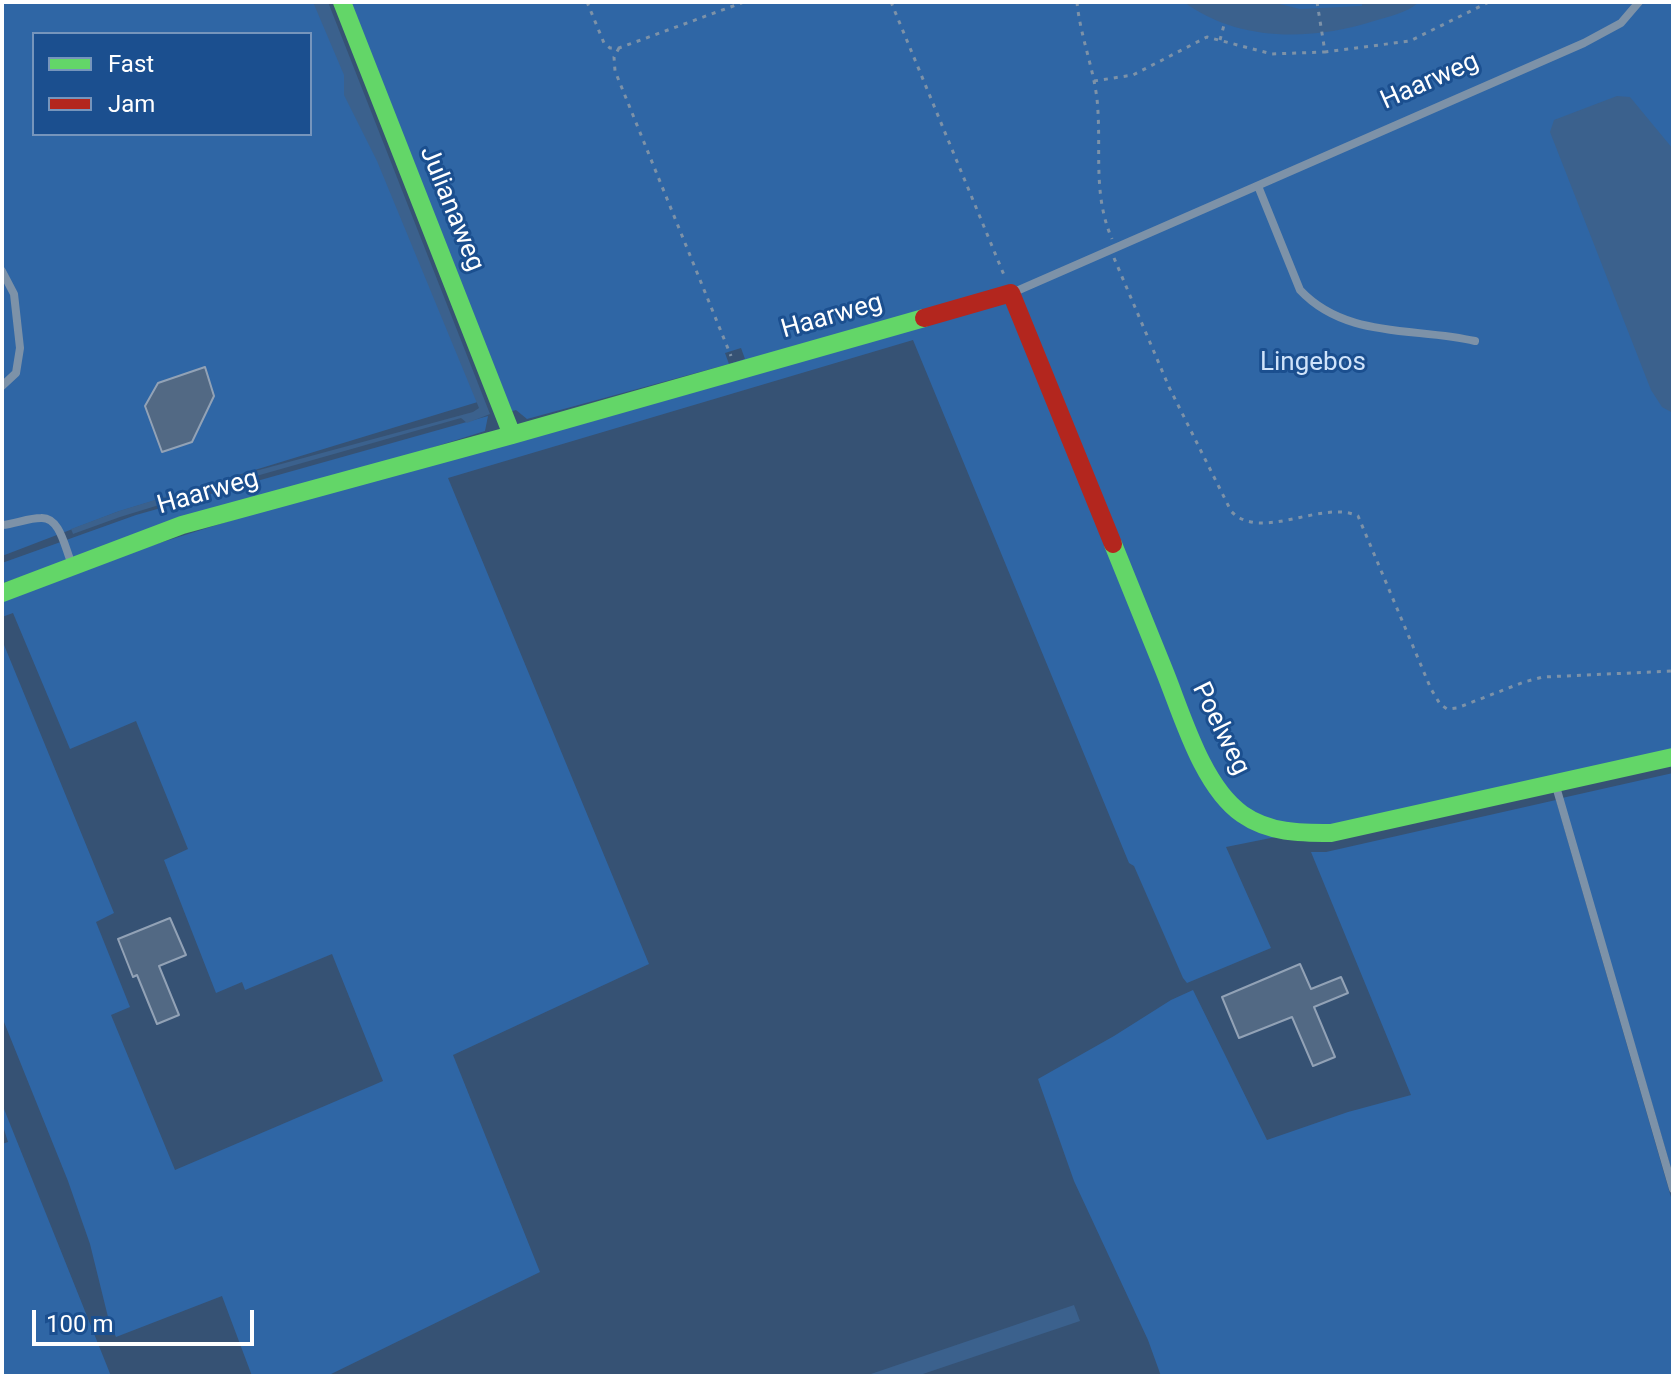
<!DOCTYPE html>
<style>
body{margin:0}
#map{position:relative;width:1675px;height:1378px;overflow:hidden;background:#365274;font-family:Roboto,sans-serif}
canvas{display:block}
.frame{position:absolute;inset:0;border:4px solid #fff;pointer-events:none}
.legend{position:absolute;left:32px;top:32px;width:280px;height:104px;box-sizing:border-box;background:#1b4f8f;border:2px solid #7695bc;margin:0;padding:10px 14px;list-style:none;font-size:24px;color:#fff}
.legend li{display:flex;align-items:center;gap:16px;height:40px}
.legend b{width:40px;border:2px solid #7695bc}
.scale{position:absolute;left:32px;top:1310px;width:222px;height:36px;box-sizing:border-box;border:4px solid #fff;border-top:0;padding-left:10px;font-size:24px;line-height:28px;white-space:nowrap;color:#fff;-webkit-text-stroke:6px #1b4f8f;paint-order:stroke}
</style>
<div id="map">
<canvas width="1675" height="1378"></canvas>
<div class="frame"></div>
<ul class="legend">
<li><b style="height:10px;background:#63d668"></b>Fast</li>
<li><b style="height:10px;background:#b3261e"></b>Jam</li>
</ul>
<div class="scale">100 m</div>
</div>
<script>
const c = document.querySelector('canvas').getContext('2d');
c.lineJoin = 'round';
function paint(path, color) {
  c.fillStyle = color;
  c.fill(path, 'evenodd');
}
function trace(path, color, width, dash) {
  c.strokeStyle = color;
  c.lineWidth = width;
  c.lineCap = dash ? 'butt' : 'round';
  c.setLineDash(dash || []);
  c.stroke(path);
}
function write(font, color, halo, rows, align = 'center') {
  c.font = font + ' Roboto,sans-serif';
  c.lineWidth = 6;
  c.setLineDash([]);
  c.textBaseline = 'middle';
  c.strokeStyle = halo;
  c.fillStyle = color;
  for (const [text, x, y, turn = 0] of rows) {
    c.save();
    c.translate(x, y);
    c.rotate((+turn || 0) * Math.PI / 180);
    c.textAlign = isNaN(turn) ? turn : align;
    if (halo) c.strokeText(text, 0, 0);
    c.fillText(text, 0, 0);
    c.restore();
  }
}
paint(new Path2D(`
 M2,2H324L481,401L117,512L2,556ZM34,34H310V134H34Z
 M351,2H1673V757L1226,847L1271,948L1187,983L1183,978L1134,866L1129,863L913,340L448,478L649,964L453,1055L540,1272L327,1376H252L222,1296L116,1337L109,1321L90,1244L68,1181L2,1017V640L114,913L96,922L130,1007L111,1015L175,1170L383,1081L332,954L245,990L242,982L216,993L164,860L188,849L136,721L70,749L13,613L2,617V597L99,562L745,359L741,348L725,353L729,364L527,419L516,410L509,412Z
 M488,416L485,431L2,583V563L136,515Z
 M1673,773V1175L1562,798Z
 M1556,800L1673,1204V1376H1161L1148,1340L1074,1181L1038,1079L1114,1036L1171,1000L1193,990L1267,1140L1348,1112L1411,1095L1311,852H1326Z
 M2,1104L111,1376H2V1144L8,1142L2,1123Z`), '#2f66a5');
paint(new Path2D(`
 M313,2H328L490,414L467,423L461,418L228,484L226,479L473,412L479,408L377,161L344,95V75Z
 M1184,2H1271L1300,9L1362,6V2H1419C1407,13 1390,16 1374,21C1311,41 1238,42 1184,2Z
 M1617,96L1630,97L1673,149V413L1662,407L1651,390L1550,132L1554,120Z
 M220,480L221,486L120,517L73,534L71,529L119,511Z
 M1074,1305L1080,1321L917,1376H865Z`), '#3b618d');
const building = new Path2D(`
 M205,367L214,396L192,442L162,452L145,406L158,383Z
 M170,918L186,955L159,966L179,1015L157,1024L137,975L133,977L118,939Z
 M1300,964L1311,989L1341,977L1348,993L1314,1007L1335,1057L1313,1066L1292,1017L1239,1038L1222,997Z`);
paint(building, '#526984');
trace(building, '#92a2b6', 2);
trace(new Path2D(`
 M587,2L604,43L610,48H619L744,2
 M891,2L1004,275
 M1077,2C1080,35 1093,66 1097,99C1102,148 1092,193 1112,239
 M1317,2L1325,52L1410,41L1489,2
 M1220,40L1224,25
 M619,48L614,57L615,71L731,356
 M1094,81L1133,75L1207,37L1272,54L1325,52
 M1114,258L1169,387L1231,511C1260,543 1322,499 1358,516L1431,689L1440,704L1447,709L1457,708L1524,682L1543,677L1673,671`), '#7d92a8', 3, [4, 6]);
trace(new Path2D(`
 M1258,186L1300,290C1346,339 1414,327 1475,341
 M2,271L14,294L20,348L16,373L2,386
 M1012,293L1584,43L1621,23L1639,2
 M2,525C15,524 28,518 41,518C61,517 65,550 72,564
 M1555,783L1673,1189`), '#7d92a8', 8);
trace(new Path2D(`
 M342,2L512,435
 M1113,544C1130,586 1147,628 1164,670C1182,714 1202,786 1242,814C1269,833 1300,833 1331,833L1673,757
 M2,593L182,525L512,435L924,318`), '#63d668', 18);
trace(new Path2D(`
 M924,318L1011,293L1113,544`), '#b3261e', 18);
write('26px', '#fff', '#1b4f8f', [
 ["Haarweg",1430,82,-24],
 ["Julianaweg",451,209,68],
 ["Haarweg",832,317,-16],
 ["Haarweg",208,493,-16],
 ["Poelweg",1220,729,64]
]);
write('26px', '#cfe3fa', '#1b4f8f', [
 ["Lingebos",1313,363]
]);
</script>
